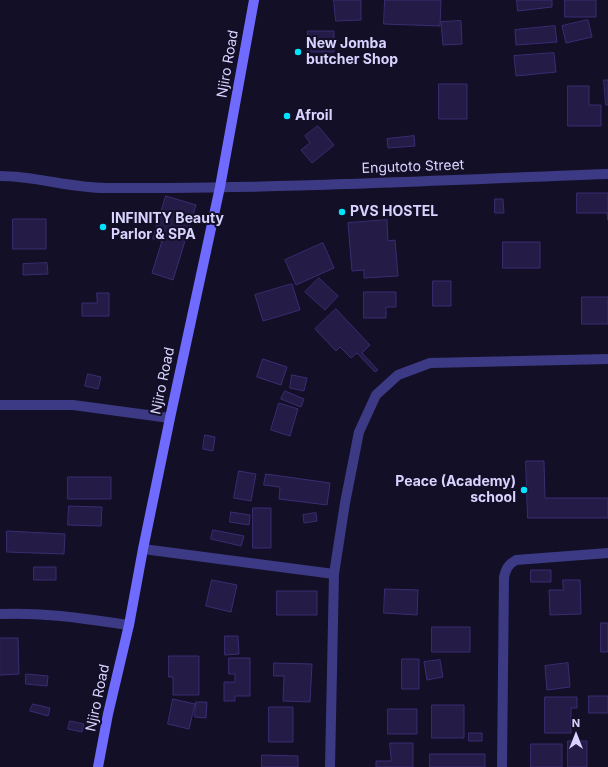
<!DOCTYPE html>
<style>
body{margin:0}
#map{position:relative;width:608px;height:767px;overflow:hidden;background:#130f26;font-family:Inter,sans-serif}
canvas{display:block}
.north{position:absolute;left:556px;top:715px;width:40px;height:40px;-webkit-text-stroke:3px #130f26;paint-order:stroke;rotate:0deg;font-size:11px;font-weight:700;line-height:16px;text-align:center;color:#d9d4ff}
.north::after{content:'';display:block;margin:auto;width:14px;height:18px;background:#d9d4ff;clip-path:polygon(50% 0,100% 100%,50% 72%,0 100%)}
</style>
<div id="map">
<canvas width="608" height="767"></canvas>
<div class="north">N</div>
</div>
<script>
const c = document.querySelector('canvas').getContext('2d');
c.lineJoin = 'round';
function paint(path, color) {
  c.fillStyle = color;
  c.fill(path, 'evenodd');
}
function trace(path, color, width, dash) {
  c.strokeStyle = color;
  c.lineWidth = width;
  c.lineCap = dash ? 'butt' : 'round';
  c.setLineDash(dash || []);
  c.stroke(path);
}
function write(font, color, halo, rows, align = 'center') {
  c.font = font + ' Inter,sans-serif';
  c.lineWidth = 4;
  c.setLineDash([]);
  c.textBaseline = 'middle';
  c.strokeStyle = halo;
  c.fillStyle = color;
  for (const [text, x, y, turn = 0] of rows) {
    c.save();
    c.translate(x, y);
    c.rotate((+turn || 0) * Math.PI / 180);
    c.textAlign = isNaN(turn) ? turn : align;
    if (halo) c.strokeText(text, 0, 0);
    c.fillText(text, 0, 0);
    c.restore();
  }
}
const building = new Path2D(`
 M334,0H361V20L336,21Z
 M385,0H441L440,26L384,24Z
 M517,0H552V7L518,11Z
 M565,0H596V17H565Z
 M588,20L592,37L566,43L562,26Z
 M461,21L462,44L443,45L441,22Z
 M555,26L557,42L516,45L515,30Z
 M308,31H334V52H308Z
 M554,53L556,72L516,76L514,56Z
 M604,80H608V105H606Z
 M439,84H467V119H439Z
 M568,86H589V105H601V126H568Z
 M318,126L334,145L312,163L301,150L310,143L305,136Z
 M414,136L415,146L388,148L387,139Z
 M577,193H608V220L607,213H577Z
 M166,196L196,205L173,280L152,273L162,241L153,239Z
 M495,199H503L504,213H495Z
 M13,219H46V249H13Z
 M387,220L388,241L395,240L398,276L364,278V270L352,271L348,223Z
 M503,242H540V268H503Z
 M323,243L334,268L296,285L285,260Z
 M47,263L48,274L23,275V264Z
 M319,278L338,296L325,310L305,292Z
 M433,281H451V306H433Z
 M292,284L300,310L263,321L255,295Z
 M364,292H396V307H386V318H364Z
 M97,293H109V316H82V303H97Z
 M582,297H608V324H582Z
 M336,309L370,345L362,353L378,370L375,372L357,353L351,358L340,347L336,351L315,329Z
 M263,359L287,367L281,385L257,377Z
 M88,374L101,377L98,389L85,386Z
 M292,375L307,378L304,391L290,388Z
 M285,391L304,399L301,407L281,399Z
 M279,403L298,409L290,436L271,430Z
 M205,435L215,437L213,451L203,449Z
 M526,461H544L545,498H608V518H528Z
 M239,471L256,474L251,501L234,498Z
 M266,474L330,483L327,505L279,499L280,487L264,485Z
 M68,477H111V499H68Z
 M69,506L102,507L101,526L68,525Z
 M253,508H271V548H253Z
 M231,512L250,515L249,525L230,522Z
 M316,513L317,521L304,523L303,515Z
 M213,530L244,536L241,546L211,539Z
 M7,531L65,534L64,554L7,552Z
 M34,567H56V580H34Z
 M531,570H551V582H531Z
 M212,580L237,585L231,612L206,606Z
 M563,580H580L581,614L550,615L549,590H563Z
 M385,589L418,590L417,615L384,613Z
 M277,591H317V615H277Z
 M601,623H608V652H601Z
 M432,627H470V652H432Z
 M225,636H238L239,654L225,655Z
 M0,638H18L19,674L0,675Z
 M169,656H199V695H173V677H169Z
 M229,658H250V696H235V701H224V682H235V674H229Z
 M402,659H419V689H402Z
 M440,660L443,677L427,680L424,662Z
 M274,663L312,664L310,702L283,701L284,676H274Z
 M568,663L570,687L547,690L545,666Z
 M26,674L48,676L47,686L26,684Z
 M589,696H608V713H589Z
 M545,697H577V708H571V733H545Z
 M173,699L195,704L189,729L168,724Z
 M196,702H207L206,718L195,717Z
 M33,704L50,708L48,716L30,711Z
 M432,705H464V738H432Z
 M269,707H293V742H269Z
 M388,709H417V734H388Z
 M70,721L84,724L82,732L68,729Z
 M469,733H482V741H469Z
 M568,741H587V767H568Z
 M390,743H413V767H376V761H391Z
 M531,744H562V767H531Z
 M430,754H485V767H430Z
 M262,755L298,756V767H262Z`);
paint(building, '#241b47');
trace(building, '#3b2d73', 1);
trace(new Path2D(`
 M0,176C36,176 70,188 106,188C274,189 441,180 608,174
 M0,405H73L170,418
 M143,549L334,574
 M0,614C44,612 86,619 129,625
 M330,767L334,574L345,503L359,432L376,395L398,375L430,363L608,359
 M502,767L504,577C506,568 509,564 516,560L608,553`), '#3d3a85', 10);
trace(new Path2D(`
 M98,767L108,714L129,625L143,549L170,418L220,187L254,0`), '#6f6bff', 10);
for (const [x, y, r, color] of [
 [298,52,4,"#00e5ff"],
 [287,116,4,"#00e5ff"],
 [342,212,4,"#00e5ff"],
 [103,227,4,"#00e5ff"],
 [524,490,4,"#00e5ff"]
]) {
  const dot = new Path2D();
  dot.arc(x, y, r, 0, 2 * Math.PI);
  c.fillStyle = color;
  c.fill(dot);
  trace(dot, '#130f26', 1.5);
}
write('bold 14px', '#d9d4ff', '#130f26', [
 ["New Jomba",306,44],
 ["butcher Shop",306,60],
 ["Afroil",295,116],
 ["PVS HOSTEL",350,212],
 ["INFINITY Beauty",111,219],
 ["Parlor & SPA",111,235],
 ["Peace (Academy)",516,482,"right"],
 ["school",516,498,"right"]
], 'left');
write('14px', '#d9d4ff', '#130f26', [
 ["Njiro Road",228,64,-80],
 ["Engutoto Street",413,167,-2],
 ["Njiro Road",163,381,-78],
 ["Njiro Road",98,698,-78]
]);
</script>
